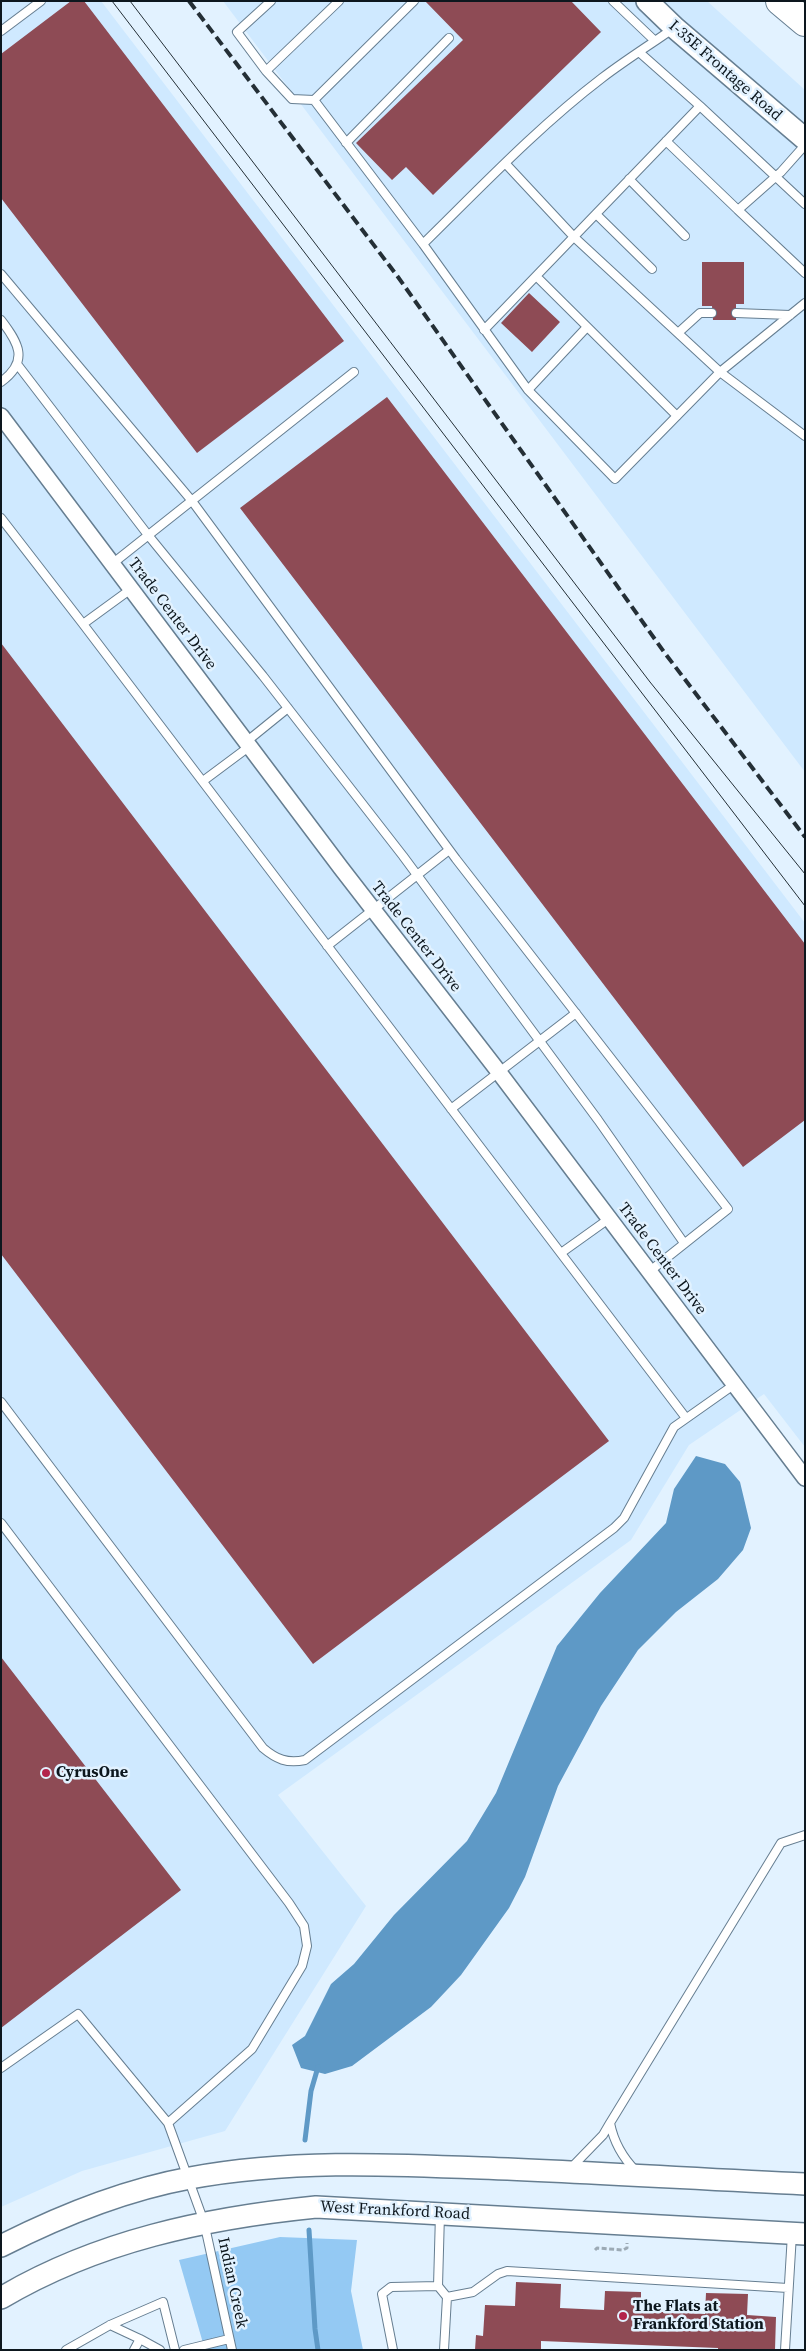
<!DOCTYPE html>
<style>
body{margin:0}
#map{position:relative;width:806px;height:2351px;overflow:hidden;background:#e2f2ff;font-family:"Source Serif 4",serif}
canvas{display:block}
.frame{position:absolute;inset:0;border:2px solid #0d171e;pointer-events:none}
</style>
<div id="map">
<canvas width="806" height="2351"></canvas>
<div class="frame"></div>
</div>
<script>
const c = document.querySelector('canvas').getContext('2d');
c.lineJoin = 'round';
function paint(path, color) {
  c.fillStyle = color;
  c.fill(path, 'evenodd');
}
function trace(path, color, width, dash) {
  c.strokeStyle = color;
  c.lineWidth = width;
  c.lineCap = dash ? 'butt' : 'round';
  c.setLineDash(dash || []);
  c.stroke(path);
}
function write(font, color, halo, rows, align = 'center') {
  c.font = font + ' "Source Serif 4",serif';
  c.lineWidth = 5;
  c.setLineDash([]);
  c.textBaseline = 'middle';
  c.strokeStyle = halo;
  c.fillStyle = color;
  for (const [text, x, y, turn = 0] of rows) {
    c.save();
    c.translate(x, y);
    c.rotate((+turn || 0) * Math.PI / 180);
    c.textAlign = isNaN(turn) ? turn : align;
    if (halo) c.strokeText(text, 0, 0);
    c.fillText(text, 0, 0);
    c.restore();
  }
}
paint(new Path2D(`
 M1,1H101L805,923V1447L764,1394L689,1445L631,1540L278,1795L366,1906L225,2131L82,2171L1,2207Z
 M223,1H707L805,90V772Z`), '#cfe9ff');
paint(new Path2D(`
 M280,2237L357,2240L351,2291L363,2350H205L179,2260Z`), '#94c9f3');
paint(new Path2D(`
 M696,1456L725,1464L740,1482L751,1528L743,1550L718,1579L676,1612L638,1650L601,1706L558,1786L525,1877L509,1908L461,1975L431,2007L352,2066L325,2074L301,2068L292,2045L305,2036L331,1984L354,1964L394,1915L467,1841L496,1793L557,1646L600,1593L666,1523L674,1489Z`), '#5e99c6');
trace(new Path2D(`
 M305,2140L311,2091L318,2067
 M309,2230L315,2329L318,2350`), '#5e99c6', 5);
paint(new Path2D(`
 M71,1H84L344,341L197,453L1,198V54Z
 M425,1H571L601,32L433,195L406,167L392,180L356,143L463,40Z
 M702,262H744V304H736V320H713L712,306H702Z
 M529,293L560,322L532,352L501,323Z
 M387,397L805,944V1120L743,1167L240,508Z
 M1,643L609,1441L313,1664L1,1254Z
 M1,1657L181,1890L1,2028Z
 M516,2282L561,2284L560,2308L604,2310L605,2291L641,2292V2311L705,2314L706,2293L748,2294L747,2315L776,2317L775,2350H718V2348L541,2341V2350H475L476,2335L483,2336L485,2305L515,2306Z`), '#8e4b55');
const lane = new Path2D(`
 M271,1L237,32L266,71L292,99L314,100
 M414,1L314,100L423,244L528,390L615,479L720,372L805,436
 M1,31L41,1
 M655,41L674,28
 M639,52L700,106
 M266,71L339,1
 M666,141L738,210L781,172L805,145
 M346,143L449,38
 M505,163L574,237L720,372L805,303
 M629,179L685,236
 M738,210L805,273
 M596,214L652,269
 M423,244C480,188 539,126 602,78C619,65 637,53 655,41L613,1
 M1,274L192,501L456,859L728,1209L650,1271
 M536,276L677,416
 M736,313L790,315
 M1,320C18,342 30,361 1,382
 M484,330L700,106L805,204
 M678,333L700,313H712
 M17,364L148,535L263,676L403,856L598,1120L684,1243
 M528,390L587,327
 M1,518L83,624L131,589
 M112,564L354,372
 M83,624L686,1418
 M246,742L288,708
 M203,781L250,746
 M327,946L449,850
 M451,1109L576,1013
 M561,1253L610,1218
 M1,1402L263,1748C276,1759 287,1764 305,1760L614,1528L624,1518L674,1427L735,1384
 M1,1523L289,1903L304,1926L307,1946L302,1966L252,2049L168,2123
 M1,2068L78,2014L168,2123L204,2222L232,2350
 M610,2123L781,1843L805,1835
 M570,2169L603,2135L610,2123C614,2143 622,2157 636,2171
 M440,2214L438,2286L447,2297L444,2350
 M447,2297L473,2292L498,2274L507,2271L788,2288
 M110,2325L140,2339
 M66,2350L110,2325L163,2302L175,2350
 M134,2350L140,2339L160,2350
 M184,2350L229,2339
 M393,2350L382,2294L391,2287L438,2286
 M785,2350L792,2234`);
const street = new Path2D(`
 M1,416L341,868L495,1067L805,1478`);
const secondary = new Path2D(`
 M647,1L675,28L805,139
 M1,2246C60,2216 125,2190 190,2178C287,2160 384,2164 481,2168C589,2172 697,2179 805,2184
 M1,2298C97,2241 206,2218 316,2207L805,2234`);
const highway = new Path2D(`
 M780,1L805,22`);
trace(lane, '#667e91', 10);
trace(street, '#667e91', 18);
trace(secondary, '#667e91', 24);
trace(highway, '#667e91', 30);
trace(new Path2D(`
 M595,2250L597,2248L623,2250L627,2248V2243`), '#9caab5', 3, [5, 2.5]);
trace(lane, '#fff', 8);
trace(street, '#fff', 15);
trace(secondary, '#fff', 21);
trace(highway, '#fff', 28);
trace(new Path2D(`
 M112,1L805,906
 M130,1L650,682L805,874`), '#242f36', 1);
trace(new Path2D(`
 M189,1L398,277L664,652L805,837`), '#242f36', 4, [10, 5]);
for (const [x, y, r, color] of [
 [46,1773,5,"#b3224b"],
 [623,2316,5,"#b3224b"]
]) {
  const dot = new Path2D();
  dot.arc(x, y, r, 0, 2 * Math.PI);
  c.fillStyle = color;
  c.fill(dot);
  trace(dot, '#e2f2ff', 2);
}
write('16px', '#0d171e', '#e2f2ff', [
 ["I-35E Frontage Road",725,71,41],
 ["Trade Center Drive",172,614,53],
 ["Trade Center Drive",416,937,52],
 ["Trade Center Drive",662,1259,53],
 ["West Frankford Road",395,2211,3],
 ["Indian Creek",232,2283,78]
]);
write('bold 16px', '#0d171e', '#e2f2ff', [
 ["CyrusOne",56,1773],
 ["The Flats at",633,2307],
 ["Frankford Station",633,2325]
], 'left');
</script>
